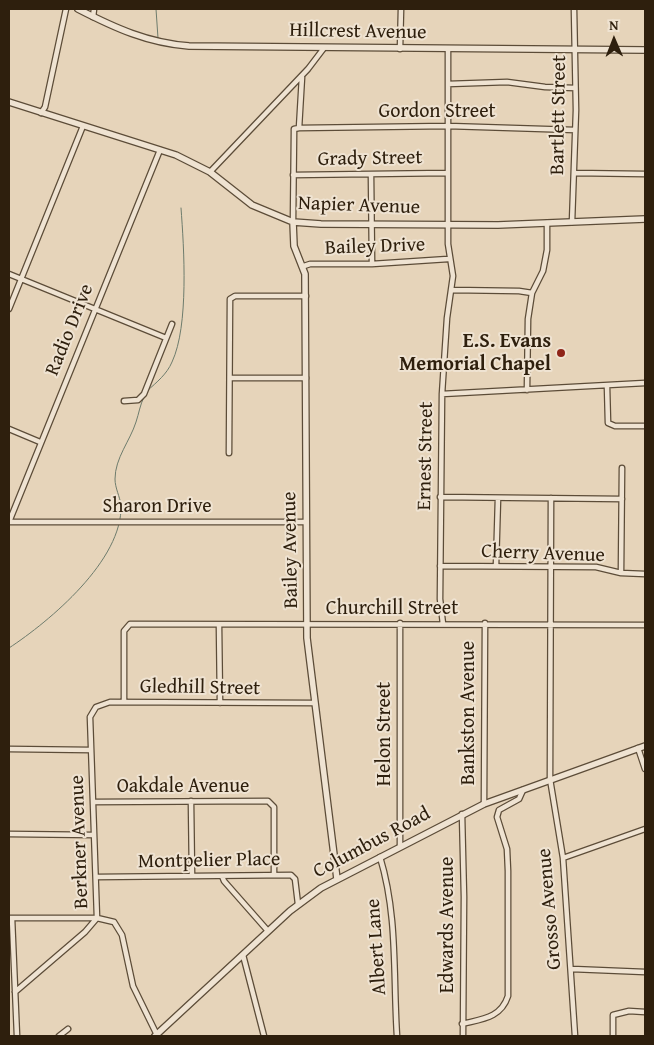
<!DOCTYPE html>
<style>
body{margin:0}
#map{position:relative;width:654px;height:1045px;overflow:hidden;background:#e6d4ba;font-family:"Gentium Book Plus",serif}
canvas{display:block}
.frame{position:absolute;inset:0;border:10px solid #2e1f0d;pointer-events:none}
.north{position:absolute;left:589px;top:15px;width:50px;height:50px;-webkit-text-stroke:4px #efe3d2;paint-order:stroke;rotate:359deg;font-size:14px;font-weight:700;line-height:20px;text-align:center;color:#2e1f0d}
.north::after{content:'';display:block;margin:auto;width:18px;height:22px;background:#2e1f0d;clip-path:polygon(50% 0,100% 100%,50% 72%,0 100%)}
</style>
<div id="map">
<canvas width="654" height="1045"></canvas>
<div class="frame"></div>
<div class="north">N</div>
</div>
<script>
const c = document.querySelector('canvas').getContext('2d');
c.lineJoin = 'round';
function trace(path, color, width, dash) {
  c.strokeStyle = color;
  c.lineWidth = width;
  c.lineCap = dash ? 'butt' : 'round';
  c.setLineDash(dash || []);
  c.stroke(path);
}
function write(font, color, halo, rows, align = 'center') {
  c.font = font + ' "Gentium Book Plus",serif';
  c.lineWidth = 4;
  c.setLineDash([]);
  c.textBaseline = 'middle';
  c.strokeStyle = halo;
  c.fillStyle = color;
  for (const [text, x, y, turn = 0] of rows) {
    c.save();
    c.translate(x, y);
    c.rotate((+turn || 0) * Math.PI / 180);
    c.textAlign = isNaN(turn) ? turn : align;
    if (halo) c.strokeText(text, 0, 0);
    c.fillText(text, 0, 0);
    c.restore();
  }
}
trace(new Path2D(`
 M156,9L158,38
 M147,391C157,382 167,374 172,362C189,326 184,248 181,208
 M9,648C50,621 123,560 121,505C120,497 115,488 115,479C115,458 130,441 136,422C139,413 140,405 144,397`), '#6d7b6c', 1);
const minor = new Path2D(`
 M93,17L94,9
 M400,49L401,9
 M448,84L507,82L545,87L575,88
 M41,113L45,107L66,9
 M299,128L448,126L575,130
 M299,128L302,77
 M210,172L308,69L324,48
 M574,173L645,174
 M371,174L372,264
 M293,175L448,173
 M293,222L294,133V129L299,128
 M572,222L576,110L574,9
 M304,266L310,264H372L448,259
 M9,274L166,338
 M452,290L519,291L532,293
 M9,309L83,126
 M230,378H306
 M607,386L608,423L615,426H645
 M527,390L528,319L532,293L543,271L547,250V223
 M442,394L645,383
 M124,401L138,400L144,394L172,324
 M9,429L40,442
 M229,453L230,299L235,296H306
 M440,497L622,499
 M551,498L550,779L563,858L575,1036
 M9,522L160,150
 M9,522H306
 M440,566L596,567L621,573L645,574
 M496,566L498,498
 M621,573L622,468
 M400,623V845
 M443,624L440,599L442,394L447,318L453,276L448,244V49
 M219,625L220,703
 M124,702V631L130,624L645,625
 M638,748L645,769
 M9,749L91,750
 M191,801L192,876
 M93,802L268,801L274,807V875
 M484,804L485,623
 M462,814L464,897L463,1036
 M9,834L94,835
 M380,857C398,916 393,975 397,1036
 M563,858L645,829
 M222,876L224,881L268,931
 M96,877L291,875L295,879L298,904
 M9,918H97L114,922L122,935L133,986L157,1035
 M12,918L17,1036
 M97,918L90,717L96,707L110,702L315,703
 M243,955L264,1036
 M572,969L645,972
 M15,992L85,932L97,918
 M462,1024C482,1019 501,1018 508,996V871L507,849L497,817L499,810L519,799L523,790
 M59,1036L68,1029
 M613,1036V1015L629,1011L645,1012`);
const tertiary = new Path2D(`
 M78,9C115,28 148,43 189,46L645,50
 M9,102L176,155L210,172L252,205L293,222L321,224L498,225L645,219
 M293,222L294,246L305,274L307,638L337,879
 M155,1036L290,911L321,888L484,804L645,746`);
trace(minor, '#5c4c38', 7);
trace(tertiary, '#5c4c38', 8);
trace(minor, '#efe3d2', 4.5);
trace(tertiary, '#efe3d2', 5.5);
for (const [x, y, r, color] of [
 [561,353,5,"#8f2418"]
]) {
  const dot = new Path2D();
  dot.arc(x, y, r, 0, 2 * Math.PI);
  c.fillStyle = color;
  c.fill(dot);
  trace(dot, '#efe3d2', 2);
}
write('20px', '#2e1f0d', '#efe3d2', [
 ["Hillcrest Avenue",358,32,1],
 ["Gordon Street",437,112],
 ["Bartlett Street",559,115,-89],
 ["Grady Street",370,159,-1],
 ["Napier Avenue",359,206,2],
 ["Bailey Drive",375,247,-2],
 ["Radio Drive",70,330,-68],
 ["Ernest Street",426,456,-89],
 ["Sharon Drive",157,507],
 ["Bailey Avenue",291,550,-91],
 ["Cherry Avenue",543,554,2],
 ["Churchill Street",392,609],
 ["Gledhill Street",200,688,1],
 ["Bankston Avenue",469,713,-90],
 ["Helon Street",385,734,-90],
 ["Oakdale Avenue",183,787],
 ["Berkner Avenue",80,842,-92],
 ["Columbus Road",372,843,-28],
 ["Montpelier Place",209,861,-1],
 ["Grosso Avenue",550,909,-95],
 ["Edwards Avenue",448,925,-90],
 ["Albert Lane",377,947,-94]
]);
write('bold 20px', '#2e1f0d', '#efe3d2', [
 ["E.S. Evans",551,342],
 ["Memorial Chapel",551,365]
], 'right');
</script>
